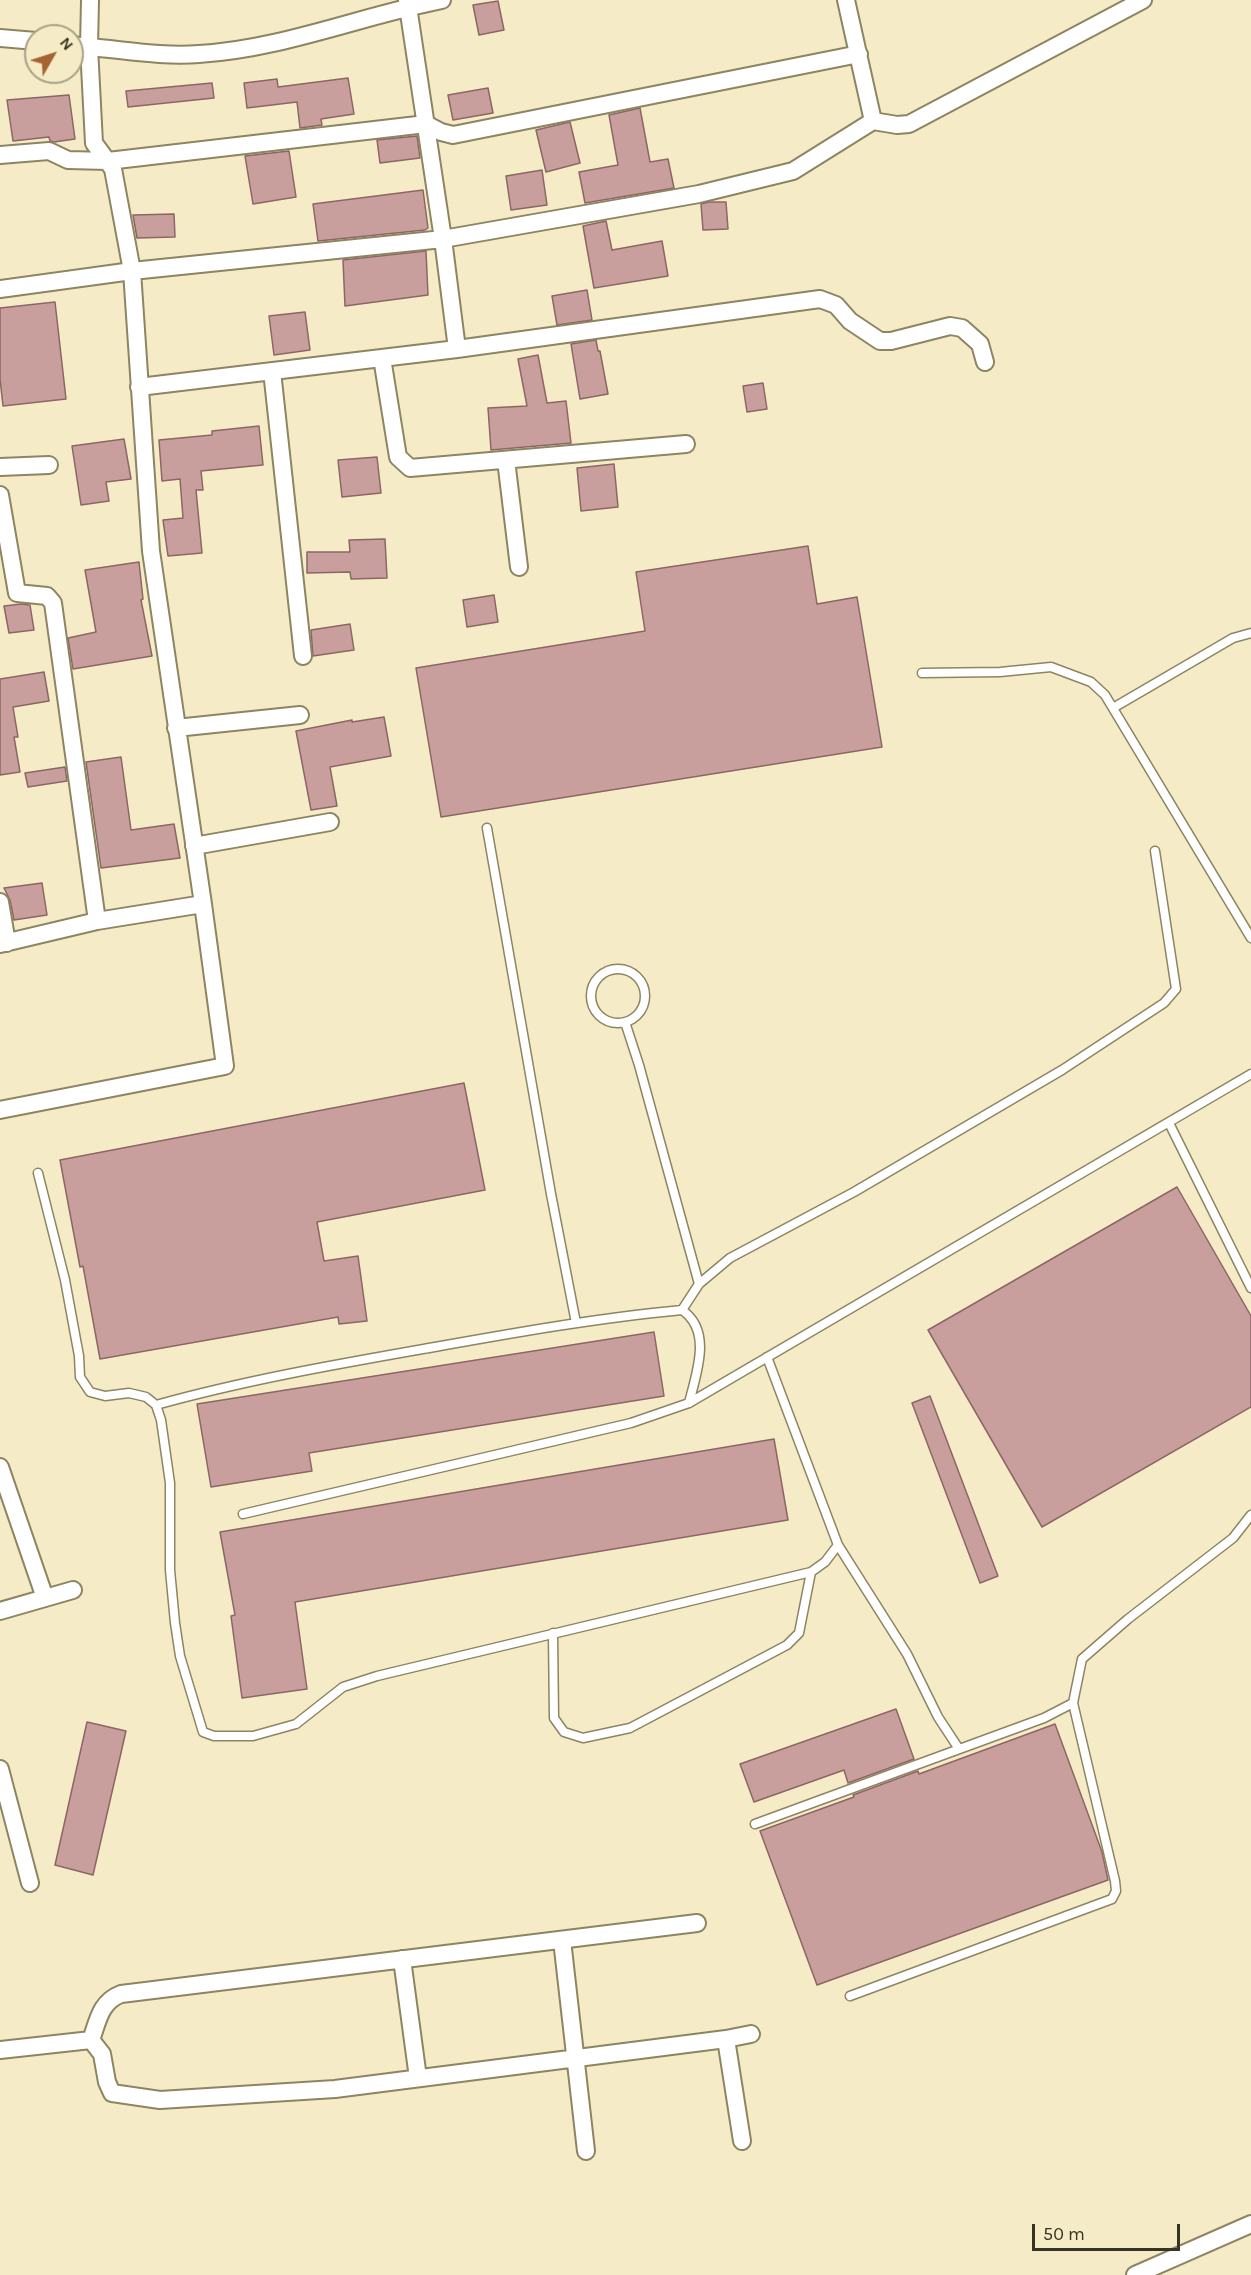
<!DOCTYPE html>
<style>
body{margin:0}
#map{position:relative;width:1251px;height:2275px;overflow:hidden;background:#f5ecc7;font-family:Karla,sans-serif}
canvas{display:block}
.north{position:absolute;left:24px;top:24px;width:60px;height:60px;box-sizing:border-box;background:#f5ecc7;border:2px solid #a9a286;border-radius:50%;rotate:51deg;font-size:16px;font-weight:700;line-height:24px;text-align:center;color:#373325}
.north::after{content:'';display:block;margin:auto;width:21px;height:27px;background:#a66431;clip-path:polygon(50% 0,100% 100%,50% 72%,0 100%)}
.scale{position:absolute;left:1032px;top:2224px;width:148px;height:27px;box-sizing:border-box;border:3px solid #373325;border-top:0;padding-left:8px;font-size:18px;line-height:21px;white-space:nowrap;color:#373325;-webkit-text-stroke:4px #f5ecc7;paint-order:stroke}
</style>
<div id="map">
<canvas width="1251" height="2275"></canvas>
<div class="north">N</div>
<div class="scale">50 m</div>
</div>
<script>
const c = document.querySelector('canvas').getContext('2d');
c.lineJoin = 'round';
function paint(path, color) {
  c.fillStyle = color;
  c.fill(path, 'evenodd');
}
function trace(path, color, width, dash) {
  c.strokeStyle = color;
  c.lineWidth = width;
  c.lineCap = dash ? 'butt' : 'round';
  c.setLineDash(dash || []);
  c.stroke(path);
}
const building = new Path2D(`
 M498,1L504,30L479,35L473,5Z
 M348,78L354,114L321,119L322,125L300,128L297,102L247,108L244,83L277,79L278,87Z
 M212,83L214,98L128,107L126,91Z
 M488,88L493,113L453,120L448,95Z
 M69,95L75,139L54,142L50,141L49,137L13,141L7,100Z
 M640,108L650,162L668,159L674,188L585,203L579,172L618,165L609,115Z
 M570,122L580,163L546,172L536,130Z
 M417,136L420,158L380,163L377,140Z
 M289,151L296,197L253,204L245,156Z
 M542,170L547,205L511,210L506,176Z
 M423,190L428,228L425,230L318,241L313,204Z
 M709,202H726L728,229L703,230L701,204Z
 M174,214L175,237L137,238L133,215Z
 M606,221L612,250L662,241L668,276L594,288L583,226Z
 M426,251L428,295L345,306L343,260Z
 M587,290L592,320L557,325L552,296Z
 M55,302L66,399L3,406L0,379V308Z
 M305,312L310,350L274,355L269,316Z
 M596,340L598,351H600L608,394L580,399L571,344Z
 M538,355L547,403L566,401L571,443L491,450L488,408L527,406L518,359Z
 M763,383L767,409L747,412L743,386Z
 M259,426L263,465L201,471L203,490H196L202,553L168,556L163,520L183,518L180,479L162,481L159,440L212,435V431Z
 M124,439L131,479L106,482L109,501L81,505L72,446Z
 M377,457L381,493L342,497L338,460Z
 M614,464L618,507L581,511L577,468Z
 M385,539L387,578L351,579L350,572L307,573V552H350L349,540Z
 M808,546L817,604L857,597L882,747L441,817L416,668L645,631L636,572Z
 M139,562L143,599L141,600L152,656L73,669L68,638L96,632L85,570Z
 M494,595L498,622L467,627L463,600Z
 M21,604L30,605L34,630L9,633L4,606Z
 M350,624L354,650L313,656L311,630Z
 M44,672L49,701L13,707L18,737H14L20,772L0,775V679Z
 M384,717L391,756L330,767L337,806L311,810L296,731L352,720V722Z
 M121,757L131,830L174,824L180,858L101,868L86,762Z
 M65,767L67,781L28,787L25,773Z
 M42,883L47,915L14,920L10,900L4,888Z
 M464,1083L485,1190L317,1222L324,1261L358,1256L367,1321L339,1324L338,1317L100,1359L83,1266L80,1267L60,1160Z
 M1177,1187L1251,1316V1407L1042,1527L928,1330Z
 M654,1332L664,1396L309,1453L312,1471L211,1487L197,1404Z
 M930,1396L998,1576L980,1583L912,1403Z
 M774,1439L788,1520L295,1602L307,1689L242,1698L231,1616L235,1615L220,1532Z
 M896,1709L914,1759L848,1783L844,1770L754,1802L740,1764Z
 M87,1722L126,1731L93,1875L55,1865Z
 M1055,1724L1102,1852L1108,1880L817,1985L760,1831L854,1797L853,1795L918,1771L919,1774Z`);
paint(building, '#c99f9d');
trace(building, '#8c6665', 1.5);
const service = new Path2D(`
 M922,673L1000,672L1051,667L1091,682L1105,695L1251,938
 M1113,708L1233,638L1251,633
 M487,828L551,1194L576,1323
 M591 996a27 27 0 1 1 54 0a27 27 0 1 1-54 0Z
 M625,1022L639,1065L699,1284
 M1169,1123L1251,1288
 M38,1173L65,1280L79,1356L80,1377L90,1392L105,1396L129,1393L146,1397L156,1405L161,1420L170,1483V1570L175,1623L180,1656L203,1732L214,1736H253L296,1724L343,1687L377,1676L811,1572L825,1562L838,1545
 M682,1310L699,1284L730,1258L854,1192L1062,1070L1164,1003L1176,989L1155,851
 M767,1357L838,1545L907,1654L938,1717L959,1749
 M156,1405C246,1380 338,1364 429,1348C513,1333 597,1318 682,1310C713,1331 696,1374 689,1403
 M243,1514L631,1423L689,1403L1251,1074
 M553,1633L554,1718L564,1732L583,1738L630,1728L787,1645L799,1633L811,1572
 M755,1824L1044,1718L1073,1703L1082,1659L1128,1619L1233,1538L1251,1515
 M850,1996L1112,1899L1116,1891L1115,1881L1073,1703`);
const minor = new Path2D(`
 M90,0L89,47C125,50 163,57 199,54C282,49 361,16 442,0
 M407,0L443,239L457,349
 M846,0L873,121L897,125L909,124L1143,0
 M0,38L36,41
 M0,155L49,151L68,160L108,161L426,124L441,132L453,135L859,54
 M0,289L132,271L443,239L699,194L793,171L873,121
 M382,358L398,457L410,468L686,444
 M272,371L303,656
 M139,387L457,349L820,299L836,305L850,321L880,341H891L950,326L962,328L980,344L985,362
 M506,460L519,567
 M0,467L49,465
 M0,495L17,593L47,596L53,603L97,921
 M176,728L300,715
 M194,846L330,822
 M0,902L7,943
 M0,944L97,921L203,904
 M0,1110L225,1066L203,904L151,551L132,271L113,169L94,143L89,47L72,45
 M0,1467L45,1598
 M0,1611L73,1590
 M0,1769L30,1883
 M562,1940L586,2151
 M402,1959L418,2078
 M726,2039L742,2141
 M91,2040L102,2054L107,2082L112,2093L160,2100L335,2089L726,2039L751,2034
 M91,2040C98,2021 100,2002 121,1994L697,1923
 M0,2050L91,2040
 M1135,2275L1251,2224`);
trace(service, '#8d8462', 11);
trace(minor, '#8d8462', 20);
trace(service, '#fff', 8);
trace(minor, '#fff', 16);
</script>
